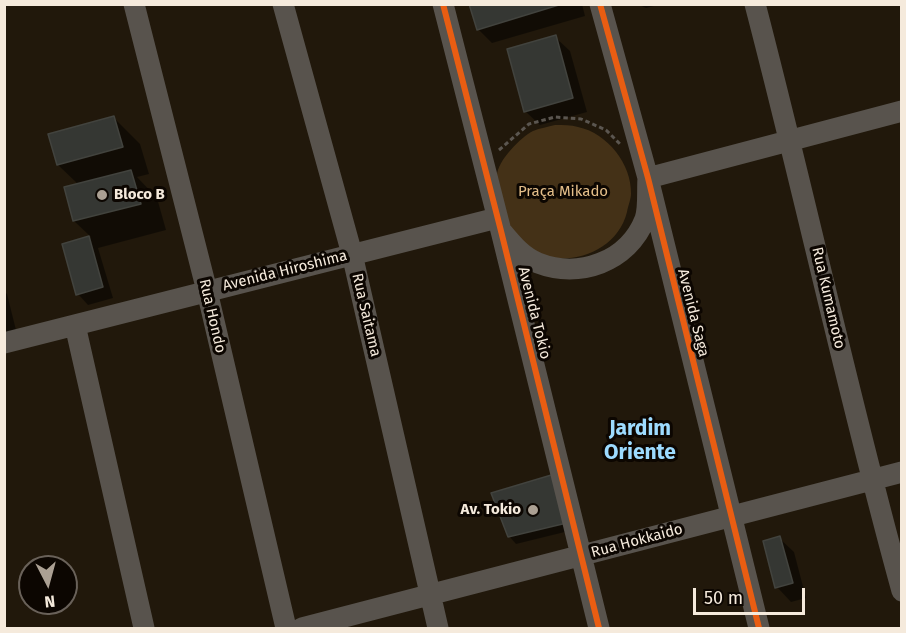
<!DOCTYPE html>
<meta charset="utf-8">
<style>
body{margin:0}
#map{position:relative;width:906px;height:633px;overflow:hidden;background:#21180b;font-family:"Fira Sans",sans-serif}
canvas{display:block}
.frame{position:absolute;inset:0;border:6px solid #f5eadc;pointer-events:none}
.north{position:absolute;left:18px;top:555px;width:60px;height:60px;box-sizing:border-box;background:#0c0601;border:2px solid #696159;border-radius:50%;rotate:174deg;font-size:16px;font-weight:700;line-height:24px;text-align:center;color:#f5eadc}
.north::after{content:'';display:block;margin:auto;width:21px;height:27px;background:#aba093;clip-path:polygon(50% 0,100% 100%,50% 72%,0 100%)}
.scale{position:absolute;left:693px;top:588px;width:112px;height:27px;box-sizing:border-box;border:3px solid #f5eadc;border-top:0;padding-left:8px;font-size:18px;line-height:21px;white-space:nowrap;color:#f5eadc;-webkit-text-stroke:4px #0c0601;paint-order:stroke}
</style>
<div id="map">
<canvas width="906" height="633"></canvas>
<div class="frame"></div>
<div class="north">N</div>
<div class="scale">50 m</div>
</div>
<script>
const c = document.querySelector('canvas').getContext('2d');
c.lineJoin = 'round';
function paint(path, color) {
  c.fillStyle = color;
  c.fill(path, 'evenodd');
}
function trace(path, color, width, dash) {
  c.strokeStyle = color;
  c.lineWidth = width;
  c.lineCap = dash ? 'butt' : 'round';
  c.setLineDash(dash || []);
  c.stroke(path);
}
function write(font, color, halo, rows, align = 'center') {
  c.font = font + ' "Fira Sans",sans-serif';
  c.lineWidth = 6;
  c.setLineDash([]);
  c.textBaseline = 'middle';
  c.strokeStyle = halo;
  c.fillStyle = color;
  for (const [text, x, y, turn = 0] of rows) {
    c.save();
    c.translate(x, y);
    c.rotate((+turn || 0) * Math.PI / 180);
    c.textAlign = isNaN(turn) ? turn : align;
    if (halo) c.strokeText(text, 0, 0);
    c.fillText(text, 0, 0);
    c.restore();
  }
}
paint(new Path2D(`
 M555,125C563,125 571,125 578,127C607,133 632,164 631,194C631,199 628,206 627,212C615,260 549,273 516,241C509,235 508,220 506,211C503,201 496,186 497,176C497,161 521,137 533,131C540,128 548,127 555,125Z`), '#443117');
paint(new Path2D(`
 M471,4H582L585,16L492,43L478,29Z
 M637,4H654V6L646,8Z
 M555,37L570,51L587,112L540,125L525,111Z
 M113,117L140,144L149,174L137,177L157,198L166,230L98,248L113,298L88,305L78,294L64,245L91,237L74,221L79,185L58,165L50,135Z
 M4,291L7,294L18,338L4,342Z
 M492,494L577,529L516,544L509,536Z
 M779,538L794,552L806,598L791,602L777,587Z`), '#0007');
const building = new Path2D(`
 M469,4H562L477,30Z
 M556,35L573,98L524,112L507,49Z
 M114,116L123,147L57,165L48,134Z
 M131,170L141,204L73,221L64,187Z
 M89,236L103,287L76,295L62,244Z
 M558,473L571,522L508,537L491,493Z
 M780,536L793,583L775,588L763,541Z`);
paint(building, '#353733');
trace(building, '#42433e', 1.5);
trace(new Path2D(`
 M499,150L529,124L555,117L581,119L606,130L620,144`), '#5b5650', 3, [4.5, 3]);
trace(new Path2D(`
 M134,4L207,291L286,628
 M283,4L352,254L438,628
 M443,4L501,231L599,628
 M600,4L648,178L759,628
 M755,4C806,199 848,396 902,591
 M503,233C513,245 523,257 538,263C579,279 628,262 645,219C649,208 647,190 648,178L902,111
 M75,325L144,628
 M4,343L497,218
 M302,628L902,472`), '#58534d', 21);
trace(new Path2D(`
 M443,4L501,231L599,628
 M600,4L648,178L759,628`), '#e95d12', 6);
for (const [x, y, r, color] of [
 [102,195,6,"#aba093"],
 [533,510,6,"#aba093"]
]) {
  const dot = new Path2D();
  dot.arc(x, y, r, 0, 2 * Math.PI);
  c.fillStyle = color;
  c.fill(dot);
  trace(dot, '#0c0601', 2);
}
write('15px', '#e4be89', '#0c0601', [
 ["Praça Mikado",563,192]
]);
write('bold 15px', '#f5eadc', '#0c0601', [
 ["Bloco B",114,195],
 ["Av. Tokio",521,510,"right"]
], 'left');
write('15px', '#f5eadc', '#0c0601', [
 ["Avenida Hiroshima",285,271,-14],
 ["Rua Kumamoto",828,298,77],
 ["Avenida Tokio",534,313,76],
 ["Avenida Saga",693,313,76],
 ["Rua Saitama",366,315,77],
 ["Rua Hondo",212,316,77],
 ["Rua Hokkaido",637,541,-15]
]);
write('bold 21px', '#9ddbff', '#0c0601', [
 ["Jardim",640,429],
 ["Oriente",640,453]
]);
</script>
